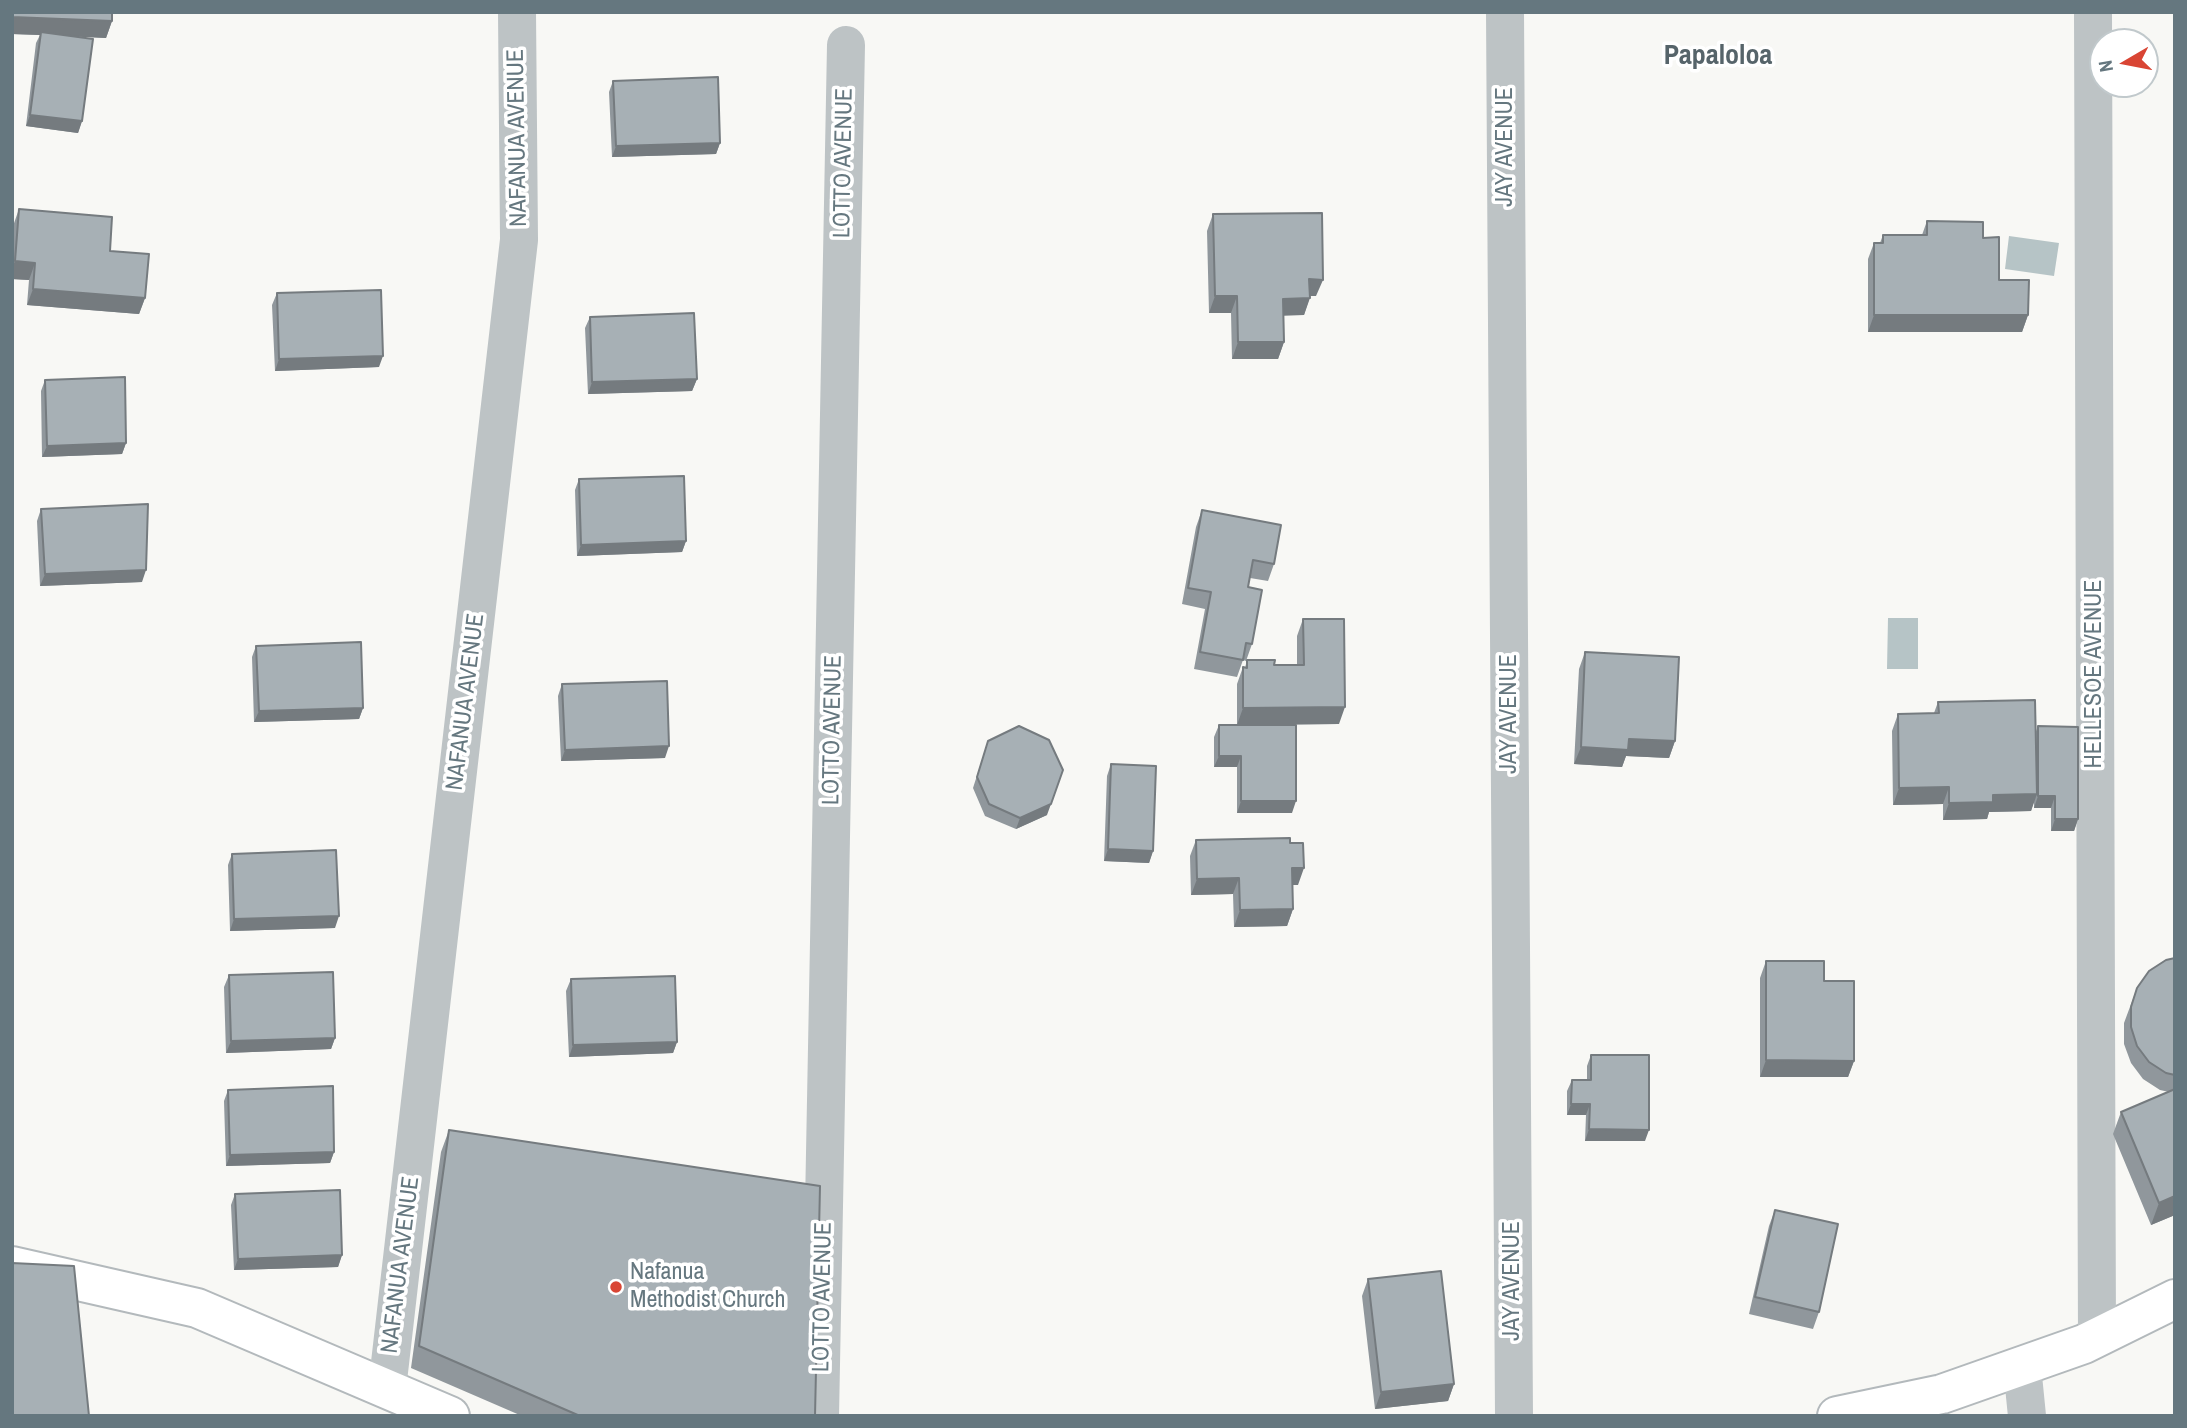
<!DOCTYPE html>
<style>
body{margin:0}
#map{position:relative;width:2187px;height:1428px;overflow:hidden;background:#f8f8f5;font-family:"Archivo Narrow",sans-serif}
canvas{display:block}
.frame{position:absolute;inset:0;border:14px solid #65777f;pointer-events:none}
.north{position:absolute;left:2089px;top:28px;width:70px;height:70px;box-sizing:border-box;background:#fff;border:2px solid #c1c9cc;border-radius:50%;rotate:260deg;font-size:19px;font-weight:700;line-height:28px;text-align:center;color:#65777f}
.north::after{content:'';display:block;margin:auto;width:24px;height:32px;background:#d94534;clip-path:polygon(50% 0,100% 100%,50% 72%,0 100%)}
</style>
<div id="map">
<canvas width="2187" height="1428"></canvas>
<div class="frame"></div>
<div class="north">N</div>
</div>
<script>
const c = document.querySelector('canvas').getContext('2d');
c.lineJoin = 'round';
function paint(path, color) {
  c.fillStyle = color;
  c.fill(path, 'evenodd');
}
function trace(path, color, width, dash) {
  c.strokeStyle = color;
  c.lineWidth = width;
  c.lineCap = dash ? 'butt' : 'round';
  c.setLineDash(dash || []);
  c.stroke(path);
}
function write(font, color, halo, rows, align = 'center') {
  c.font = font + ' "Archivo Narrow",sans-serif';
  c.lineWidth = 7;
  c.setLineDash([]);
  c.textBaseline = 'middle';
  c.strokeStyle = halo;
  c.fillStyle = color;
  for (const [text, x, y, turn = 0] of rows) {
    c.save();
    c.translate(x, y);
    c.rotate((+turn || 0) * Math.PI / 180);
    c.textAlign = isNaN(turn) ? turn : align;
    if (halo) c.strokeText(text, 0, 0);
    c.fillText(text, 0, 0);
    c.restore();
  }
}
paint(new Path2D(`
 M2009,236L2059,243L2054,276L2005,269Z
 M1888,618H1918V669H1887Z`), '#b6c4c6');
const primary = new Path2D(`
 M12,1266L197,1308L450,1416
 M1837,1416L1942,1394L2084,1344L2175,1299`);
trace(primary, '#b3b9bc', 42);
trace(new Path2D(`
 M1505,12L1514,1416
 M2093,12L2097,1336
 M2022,1366L2027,1416
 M387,1389L519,240L517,12
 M820,1416L846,45`), '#bdc3c5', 38);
trace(primary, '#fff', 38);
paint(new Path2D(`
 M112,21L106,38L72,36L82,121L78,133L26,126L36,43L40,35L12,34Z
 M613,81L720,143L716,154L612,157L609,92Z
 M19,209L110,251L145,298L139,314L27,305L29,280L12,279L13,226Z
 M1213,214L1316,296H1310L1304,315H1284V342L1278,359H1232L1231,313H1209L1207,231Z
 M1927,221L1983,238L1999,280L2028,315L2022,332H1868V259L1874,243H1880L1883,235H1922Z
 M277,293L379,367L275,371L272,305Z
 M590,317L697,379L692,391L588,394L585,328Z
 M45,380L126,443L122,454L42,457L41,391Z
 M579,479L686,541L682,552L577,556L575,490Z
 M41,509L142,582L40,586L37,521Z
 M1202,510L1274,564L1268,581L1250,578L1248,587L1252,644L1246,661L1243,660L1237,677L1194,669L1205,609L1182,604L1196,527Z
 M1303,619L1339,724L1237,725V684L1243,667L1245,668L1247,660L1274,665H1297V636Z
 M256,646L363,708L359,719L254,722L252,657Z
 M1585,652L1675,741L1669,758L1626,756L1622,767L1574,764L1579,669Z
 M562,684L665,758L561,761L558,696Z
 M1938,702L2035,734L2038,726L2078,819L2074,831H2051V808H2034V801L2031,811L1989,812L1987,819L1943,820V804L1893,805L1892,731L1898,714L1934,713Z
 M1219,725L1292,813H1237V767H1214V737Z
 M988,741L1047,815L1016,829L985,816L973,788Z
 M1111,764L1153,851L1149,863L1104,861L1107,776Z
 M1196,840L1290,843L1298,885H1292L1293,909L1287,926L1234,927L1233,894L1191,895L1190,856Z
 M232,854L335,928L230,931L228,865Z
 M2175,958V1215L2151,1225L2113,1134L2121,1112L2169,1092L2160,1090L2143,1079L2131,1063L2124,1044V1023L2137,988Z
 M1766,961L1824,981L1854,1061L1848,1077H1760V978Z
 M229,975L335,1038L331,1049L226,1053L224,987Z
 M571,979L677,1042L673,1053L569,1057L566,991Z
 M1591,1055L1645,1141H1585L1586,1115H1567V1091L1572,1080H1587V1066Z
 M228,1090L334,1152L330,1163L226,1166L224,1101Z
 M449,1130L815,1416H522L411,1368L441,1152Z
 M235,1194L342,1255L338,1267L234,1270L231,1205Z
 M1775,1210L1819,1312L1813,1329L1749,1314L1769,1226Z
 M1368,1279L1454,1384L1448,1401L1375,1409L1362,1296Z`), '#90979c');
paint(new Path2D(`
 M12,17L112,21L106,38L40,35L41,32L40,35L12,34Z
 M30,115L82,121L78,133L26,126Z
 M720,143L716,154L612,157L616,146Z
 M15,261L35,263L29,280L12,279V268Z
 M1309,279L1323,280L1316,296H1303Z
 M33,289L145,298L139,314L27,305Z
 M1215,296H1237L1231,313H1209Z
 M1310,298L1304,315L1277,316L1283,299Z
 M1874,315H2028L2022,332H1868Z
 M1238,342H1284L1278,359H1232Z
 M383,356L379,367L275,371L279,359Z
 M697,379L692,391L588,394L592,382Z
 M126,443L122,454L42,457L47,446Z
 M686,541L682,552L577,556L581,545Z
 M146,570L142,582L40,586L45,574Z
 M1345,707L1339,724L1237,725L1243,708Z
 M363,708L359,719L254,722L259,711Z
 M1629,739L1675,741L1669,758L1626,756L1622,767L1574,764L1581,747Z
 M669,746L665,758L561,761L565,750Z
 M1219,756H1241L1237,767H1214Z
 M1949,787L1943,804L1893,805L1899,788Z
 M2037,794L2031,811L1989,812L1987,819L1943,820L1949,803L1993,795Z
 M2038,796H2055L2051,808H2034Z
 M1241,801H1296L1292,813H1237Z
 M1051,804L1047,815L1016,829L1020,818Z
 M2055,819H2078L2074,831H2051Z
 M1108,849L1153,851L1149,863L1104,861Z
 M1292,868H1304L1298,885H1285Z
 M1239,878L1233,894L1191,895L1197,879Z
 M1293,909L1287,926L1234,927L1240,910Z
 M339,916L335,928L230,931L234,919Z
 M335,1038L331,1049L226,1053L231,1041Z
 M677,1042L673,1053L569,1057L573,1045Z
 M1766,1060L1854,1061L1848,1077H1760Z
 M1571,1104H1590L1586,1115H1567Z
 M1589,1129L1649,1130L1645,1141H1585Z
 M334,1152L330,1163L226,1166L230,1155Z
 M2175,1196V1215L2151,1225L2159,1203Z
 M342,1255L338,1267L234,1270L238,1259Z
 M1454,1384L1448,1401L1375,1409L1381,1392Z`), '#757b7f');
const building = new Path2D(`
 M12,12H112V21L12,17Z
 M41,32L93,39L82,121L30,115Z
 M718,77L720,143L616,146L613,81Z
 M19,209L112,217L110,251L149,254L145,298L33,289L35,263L15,261Z
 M1322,213L1323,280L1309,279L1310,298L1283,299L1284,342H1238L1237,296H1215L1213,214Z
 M1927,221L1983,222V238L1999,237V280H2029L2028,315H1874V243H1883V235H1927Z
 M381,290L383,356L279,359L277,293Z
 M694,313L697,379L592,382L590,317Z
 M125,377L126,443L47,446L45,380Z
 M684,476L686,541L581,545L579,479Z
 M148,504L146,570L45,574L41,509Z
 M1202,510L1281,525L1274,564L1253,560L1248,587L1262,590L1252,644L1246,643L1243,660L1200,652L1211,592L1188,588Z
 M1303,619H1344L1345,707L1243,708V667L1247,668V660H1275L1274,665H1304Z
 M361,642L363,708L259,711L256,646Z
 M1585,652L1679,657L1675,741L1629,739L1628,750L1581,747Z
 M667,681L669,746L565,750L562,684Z
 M2035,700L2037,794L1993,795V802L1949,803V787L1899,788L1898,714L1939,713L1938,702Z
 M1219,725H1296V801H1241V756H1219Z
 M1019,726L1049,740L1063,770L1051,804L1020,818L989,804L977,777L988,741Z
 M2038,726L2078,727V819H2055V796H2038Z
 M1111,764L1156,766L1153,851L1108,849Z
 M1290,838V843H1303L1304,868H1292L1293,909L1240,910L1239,878L1197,879L1196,840Z
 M336,850L339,916L234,919L232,854Z
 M2175,958V1075L2166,1073L2149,1062L2137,1046L2131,1027V1007L2137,988L2149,971L2166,960Z
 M1766,961H1824V981H1854V1061L1766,1060Z
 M333,972L335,1038L231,1041L229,975Z
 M675,976L677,1042L573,1045L571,979Z
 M1591,1055H1649V1130L1589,1129L1590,1104H1571L1572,1080H1591Z
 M333,1086L334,1152L230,1155L228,1090Z
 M2175,1089V1196L2159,1203L2121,1112Z
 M449,1130L820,1186L815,1416H580L419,1346Z
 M340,1190L342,1255L238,1259L235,1194Z
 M1775,1210L1838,1224L1819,1312L1755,1297Z
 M12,1263L74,1266L89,1416H12Z
 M1441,1271L1454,1384L1381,1392L1368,1279Z`);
paint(building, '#a7b0b5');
trace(building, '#757b7f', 2);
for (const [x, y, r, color] of [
 [616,1287,7,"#d94534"]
]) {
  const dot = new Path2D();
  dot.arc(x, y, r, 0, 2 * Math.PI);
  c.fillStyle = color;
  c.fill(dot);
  trace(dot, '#fff', 2.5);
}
write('24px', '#65777f', '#fff', [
 ["NAFANUA AVENUE",518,138,-91],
 ["JAY AVENUE",1506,147,-90],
 ["LOTTO AVENUE",844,163,-89],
 ["HELLESOE AVENUE",2095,674,-90],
 ["NAFANUA AVENUE",466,702,-83],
 ["JAY AVENUE",1510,714,-90],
 ["LOTTO AVENUE",833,730,-89],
 ["NAFANUA AVENUE",401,1265,-83],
 ["JAY AVENUE",1513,1281,-90],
 ["LOTTO AVENUE",823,1297,-89]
]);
write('24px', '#65777f', '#fff', [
 ["Nafanua",630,1273],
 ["Methodist Church",630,1301]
], 'left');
write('bold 28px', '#56646a', '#fff', [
 ["Papaloloa",1718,56]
]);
</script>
